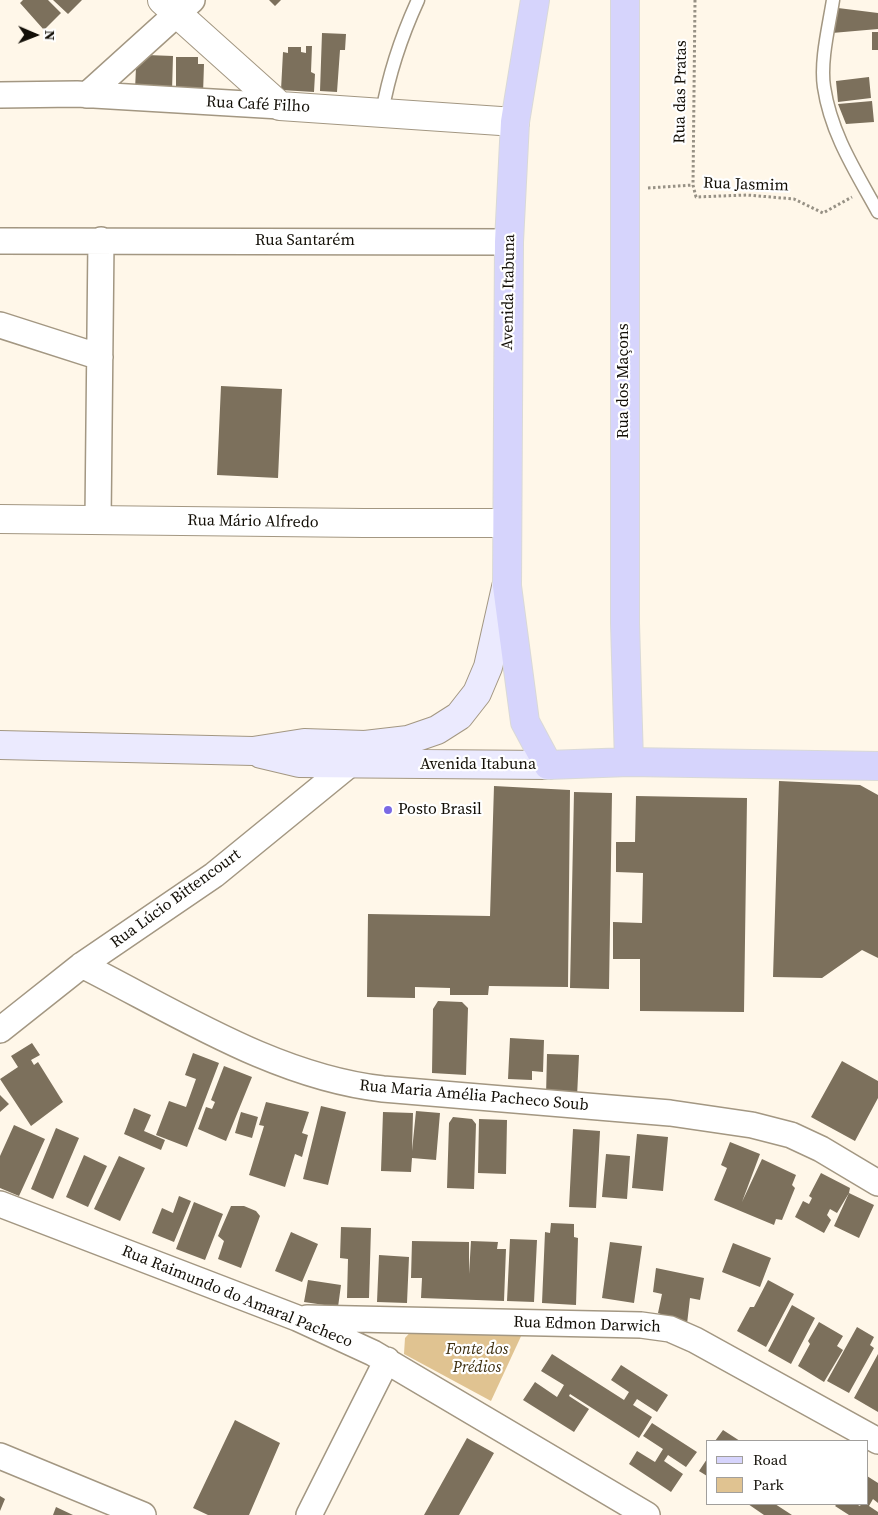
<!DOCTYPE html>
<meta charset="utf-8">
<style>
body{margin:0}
#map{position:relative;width:878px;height:1515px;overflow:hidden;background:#fff7e9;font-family:"Source Serif 4",serif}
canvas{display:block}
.legend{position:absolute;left:706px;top:1440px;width:162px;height:65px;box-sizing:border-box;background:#fff;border:1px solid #a19f9c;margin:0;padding:6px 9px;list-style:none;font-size:15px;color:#130f07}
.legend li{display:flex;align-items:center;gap:10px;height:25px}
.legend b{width:25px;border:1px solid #a19f9c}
.north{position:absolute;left:10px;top:10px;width:50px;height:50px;-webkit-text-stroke:4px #fff;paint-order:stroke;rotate:91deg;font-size:14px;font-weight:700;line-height:20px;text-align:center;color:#130f07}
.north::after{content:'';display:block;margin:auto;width:18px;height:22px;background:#130f07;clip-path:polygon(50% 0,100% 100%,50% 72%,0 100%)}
</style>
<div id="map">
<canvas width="878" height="1515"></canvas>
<ul class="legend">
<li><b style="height:6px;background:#d6d4fc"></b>Road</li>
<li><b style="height:14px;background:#e0c391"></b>Park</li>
</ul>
<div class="north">N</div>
</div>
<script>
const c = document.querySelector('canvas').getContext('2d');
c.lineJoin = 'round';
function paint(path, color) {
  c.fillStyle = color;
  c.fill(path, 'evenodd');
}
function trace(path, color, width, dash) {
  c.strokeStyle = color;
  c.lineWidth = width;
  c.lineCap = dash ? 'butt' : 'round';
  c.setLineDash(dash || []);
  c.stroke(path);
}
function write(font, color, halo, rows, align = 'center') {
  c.font = font + ' "Source Serif 4",serif';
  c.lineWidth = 4.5;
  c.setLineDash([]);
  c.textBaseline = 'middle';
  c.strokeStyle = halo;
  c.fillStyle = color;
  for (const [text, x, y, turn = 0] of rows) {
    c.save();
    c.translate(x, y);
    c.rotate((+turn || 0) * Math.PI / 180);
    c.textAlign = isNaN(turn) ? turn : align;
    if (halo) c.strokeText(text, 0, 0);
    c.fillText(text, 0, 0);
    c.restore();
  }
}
paint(new Path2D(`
 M415,1327L523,1332L491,1401L404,1354L405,1338Z`), '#e0c391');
paint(new Path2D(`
 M23,0H48L61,13L44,30L20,3Z
 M53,0H82L68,14Z
 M269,0H281L275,6Z
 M838,8L878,13V29L832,33Z
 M872,32H878V50H872Z
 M322,33L346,34L345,50H340L337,92L320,91Z
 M306,46H312L311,72L315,74L314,92L281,90L283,52L288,53V47H301V52L306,53Z
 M147,55L173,56L172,91L135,90L136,67Z
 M176,57H198V64H204L203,94H176Z
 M869,77L871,98L838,102L836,81Z
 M872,101L874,122L846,124L838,104Z
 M221,386L282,389L278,478L217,475Z
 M779,781L860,785L878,795V958L862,950L822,978L773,977Z
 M494,786L570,790L568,987L489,986L488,995H450V988L415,987V998L367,997L368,914L490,916Z
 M574,792L612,793L609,989L570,988Z
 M636,796L747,798L744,1012L640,1011V959H613V922L642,923L643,873L616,872V842H635Z
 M438,1001L462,1002L468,1008L466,1075L432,1073L433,1009Z
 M510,1038L544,1040L543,1072L532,1071V1080L508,1079Z
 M32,1043L40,1055L31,1060L34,1065L38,1062L63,1102L31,1126L0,1079L18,1067L11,1056Z
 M193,1053L219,1063L187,1147L156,1135L169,1101L186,1107L196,1079L185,1075Z
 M547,1054L579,1055L577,1097L546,1096Z
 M842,1061L878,1081V1098L855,1141L811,1117Z
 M224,1066L252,1077L226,1141L198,1129L206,1107L212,1109L215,1102L211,1100Z
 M0,1095L9,1104L0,1112Z
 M266,1102L309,1112L302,1133L308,1135L302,1157L295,1154L285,1187L249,1175L264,1126L259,1125Z
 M321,1106L346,1112L328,1185L303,1179Z
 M134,1108L151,1115L144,1131L165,1140L161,1150L124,1134Z
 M416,1111L440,1113L436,1160L412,1158L411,1172L381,1171L383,1112L413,1113L412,1151Z
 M241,1112L258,1117L252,1138L235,1133Z
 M453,1117L472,1119L476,1124L474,1189L447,1188L449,1123Z
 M479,1119L507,1120L506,1174L478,1173Z
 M14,1125L45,1139L19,1196L0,1188V1156Z
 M56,1128L79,1138L53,1199L31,1189Z
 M573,1129L600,1131L596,1208L569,1207Z
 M637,1134L668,1137L663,1191L632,1188Z
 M730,1142L760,1154L742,1202L762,1159L796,1175L792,1185L795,1188L782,1220L776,1219L774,1225L714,1200L727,1168L721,1165Z
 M606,1154L630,1156L627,1199L602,1197Z
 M84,1155L107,1166L88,1207L66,1197Z
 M119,1156L145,1168L120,1221L94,1209Z
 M821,1173L850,1188L849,1193L837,1213L830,1209L827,1215L831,1220L824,1233L795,1217L803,1201L809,1204L812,1198L809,1196Z
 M849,1193L874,1205L859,1238L834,1226Z
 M179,1196L191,1201L174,1242L152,1233L162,1208L173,1213Z
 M194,1202L223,1214L205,1260L176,1249Z
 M231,1206H244L256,1211L260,1216L241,1268L218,1259L224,1241L218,1236Z
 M551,1223L574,1224V1237L578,1238L576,1305L542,1303L545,1232L550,1233Z
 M341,1227L371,1228L369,1298H347L348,1259L340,1258Z
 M291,1232L318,1244L302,1282L275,1271Z
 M510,1239L537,1240L534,1302L507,1301Z
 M412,1241L469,1242V1274L471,1241L498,1242L497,1249H506L504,1301L421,1298L422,1278H411Z
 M610,1242L642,1246L634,1303L602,1298Z
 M733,1243L771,1258L760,1287L722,1272Z
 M379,1255L409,1257L407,1303L377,1302Z
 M656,1268L704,1278L700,1300L690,1298L687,1324L658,1313L662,1294L653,1292Z
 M308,1280L341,1285L338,1307L304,1302Z
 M768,1280L794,1294L766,1347L737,1331L750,1307H754Z
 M792,1305L815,1318L791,1364L768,1351Z
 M819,1322L843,1336L837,1346L843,1350L824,1382L798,1366L810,1344L808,1341Z
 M857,1327L874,1337L870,1345L874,1348L849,1393L827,1381Z
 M552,1354L624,1400L629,1392L611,1380L621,1365L668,1395L657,1412L637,1399L633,1405L652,1417L639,1438L570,1394L569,1396L589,1409L574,1432L523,1400L535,1382L557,1397L564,1385L541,1371Z
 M878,1354V1412L854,1398Z
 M235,1420L280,1443L249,1515H208L193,1508Z
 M652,1423L697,1452L686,1467L668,1455L664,1461L683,1474L671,1492L629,1464L637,1451L655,1462L663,1449L643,1436Z
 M723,1430L740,1441H715Z
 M467,1438L494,1453L459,1515H424Z
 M707,1459V1476L699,1471Z
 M867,1476L878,1483V1503L873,1499L869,1506L878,1512V1515H849L835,1506L837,1504H856L860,1506L861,1504H867Z
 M0,1496L5,1499L0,1511Z
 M748,1504H775L792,1515H764Z
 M56,1507L73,1515H53Z`), '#7c705c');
const service = new Path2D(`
 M833,0C829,26 820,61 824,87C831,134 856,172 878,212
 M382,113C389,73 401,37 418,0`);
const minor = new Path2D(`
 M0,95L77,94L280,106
 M87,95L192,0
 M0,241L509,242
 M0,325L100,357
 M98,520L101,240
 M82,965C177,1013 276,1077 383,1089L670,1113L752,1125L791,1135L821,1149L878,1183
 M0,1030L82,965L214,875L350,764
 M0,1204L297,1318L373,1353L647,1515
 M307,1318L641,1325L670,1329L695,1340L878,1441
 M0,1456L143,1515
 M309,1515L387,1360`);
const tertiary = new Path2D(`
 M162,0L280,106L515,122
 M0,519L364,523H507`);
const secondary = new Path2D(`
 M0,745L253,751L304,743L365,745L408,740L437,730L459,716L477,693L488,667L506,587
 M261,754L299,763L548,765`);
const primary = new Path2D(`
 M535,0L515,122L509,242L507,586L525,722L548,765L629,762L878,766
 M625,0V623L629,762`);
trace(service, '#a39782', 15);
trace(minor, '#a39782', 28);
trace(tertiary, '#a39782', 30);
trace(secondary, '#a39782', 30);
trace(primary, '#d9d9d7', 30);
trace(new Path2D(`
 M695,0L693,185L696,197L747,195L794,199L823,213L852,197
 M648,188L693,185`), '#979185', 3, [2.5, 2.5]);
trace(service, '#fff', 12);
trace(minor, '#fff', 25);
trace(tertiary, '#fff', 28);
trace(secondary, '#ebeafe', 28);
trace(primary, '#d6d4fc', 28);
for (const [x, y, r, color] of [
 [388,810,5,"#7a69e4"]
]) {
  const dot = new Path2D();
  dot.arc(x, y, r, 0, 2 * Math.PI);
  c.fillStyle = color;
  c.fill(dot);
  trace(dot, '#fff', 2);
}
write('16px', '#130f07', '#fff', [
 ["Rua das Pratas",681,92,-89],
 ["Rua Café Filho",258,105,3],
 ["Rua Jasmim",746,185,2],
 ["Rua Santarém",305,241],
 ["Avenida Itabuna",509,292,-89],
 ["Rua dos Maçons",624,381,-90],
 ["Rua Mário Alfredo",253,522,1],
 ["Avenida Itabuna",478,765],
 ["Rua Lúcio Bittencourt",176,899,-36],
 ["Rua Maria Amélia Pacheco Soub",474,1096,5],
 ["Rua Raimundo do Amaral Pacheco",237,1297,22],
 ["Rua Edmon Darwich",587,1325,2]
]);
write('16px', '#130f07', '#fff', [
 ["Posto Brasil",398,810]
], 'left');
write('italic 16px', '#3e2f10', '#fff', [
 ["Fonte dos",477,1350],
 ["Prédios",477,1368]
]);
</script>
